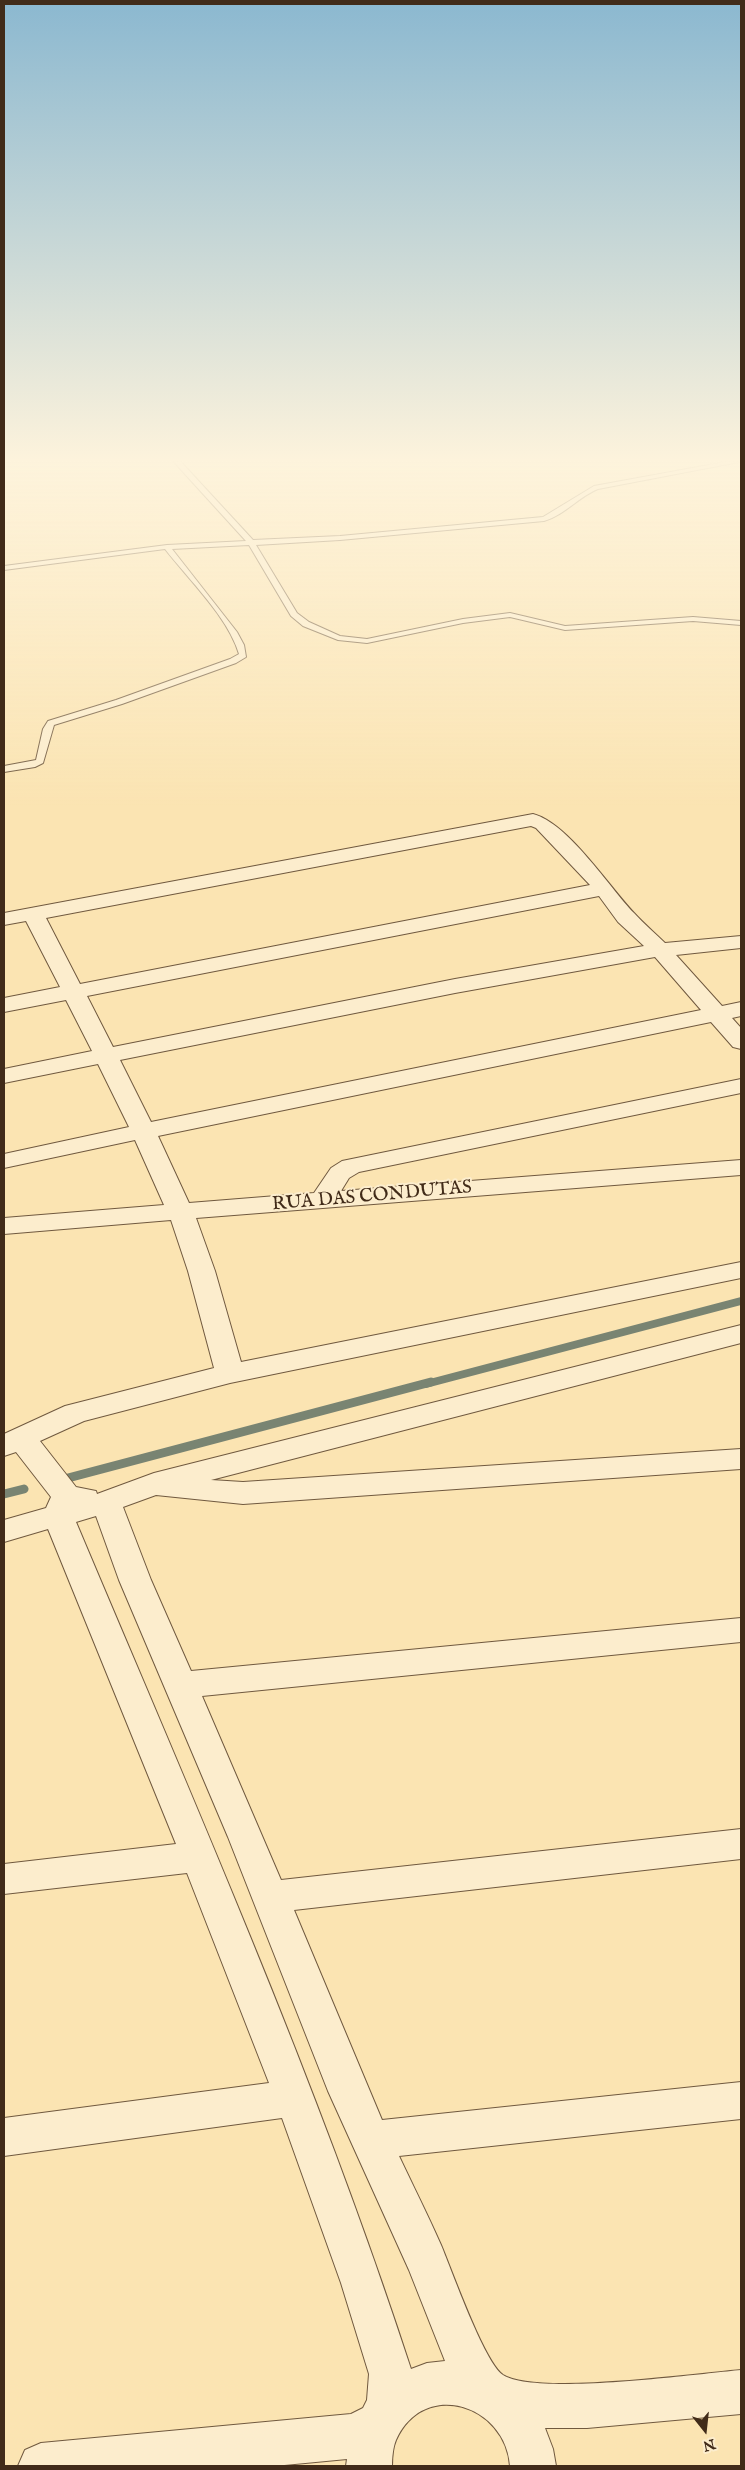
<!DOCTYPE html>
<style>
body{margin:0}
#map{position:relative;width:745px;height:2470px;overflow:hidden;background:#fbe4b2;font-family:"IM FELL English",serif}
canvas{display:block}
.frame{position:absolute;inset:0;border:5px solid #412b19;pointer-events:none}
.north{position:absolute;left:680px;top:2405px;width:50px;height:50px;-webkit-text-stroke:4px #fcedcd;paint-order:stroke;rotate:164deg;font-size:14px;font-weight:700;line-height:20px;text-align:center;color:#412b19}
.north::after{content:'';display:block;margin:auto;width:18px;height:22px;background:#412b19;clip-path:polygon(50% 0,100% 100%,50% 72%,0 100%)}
</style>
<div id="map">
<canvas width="745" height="2470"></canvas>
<div class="frame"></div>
<div class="north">N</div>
</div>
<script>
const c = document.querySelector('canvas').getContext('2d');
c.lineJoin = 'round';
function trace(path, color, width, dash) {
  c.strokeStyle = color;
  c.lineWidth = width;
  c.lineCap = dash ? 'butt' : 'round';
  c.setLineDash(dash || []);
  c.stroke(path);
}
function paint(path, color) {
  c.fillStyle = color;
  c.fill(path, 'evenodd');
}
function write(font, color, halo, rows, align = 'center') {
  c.font = font + ' "IM FELL English",serif';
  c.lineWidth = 4;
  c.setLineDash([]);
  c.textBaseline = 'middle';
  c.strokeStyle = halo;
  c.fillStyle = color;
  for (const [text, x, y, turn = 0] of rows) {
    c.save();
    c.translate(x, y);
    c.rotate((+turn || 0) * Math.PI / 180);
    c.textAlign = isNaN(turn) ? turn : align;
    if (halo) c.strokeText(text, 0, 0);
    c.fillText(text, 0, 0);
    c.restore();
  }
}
trace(new Path2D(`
 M426,1384L741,1301`), '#798472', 8);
trace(new Path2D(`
 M68,1478L431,1382
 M4,1494L24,1489`), '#798472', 9);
const service = new Path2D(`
 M174,462H181L253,540L340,536L543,517L594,486L725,462H739L598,489C578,497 565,515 544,521L340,540L256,545L297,613L309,622L340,636L367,639L463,619L510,613L565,626L693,617L741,621V625L693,621L565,630L510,617L463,623L367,643L338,640L303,626L291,616L249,545L172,549L237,632L244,645L246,657L236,663L122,704L54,725L43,763L35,767L4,772V766L36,760L43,729L48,721L116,700L230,659L239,654C228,617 189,580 165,549L4,570V566L167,545L246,541Z`);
const minor = new Path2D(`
 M533,814C568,823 609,887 634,913C644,924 655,933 665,943L741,936V948L676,955L722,1006L741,1002V1016L732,1018L741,1028V1049L733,1047L711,1022L158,1136L189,1203L314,1193L331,1168L342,1161L741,1079V1093L359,1172L349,1178L341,1191L741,1160V1175L196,1218L215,1271L241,1362L741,1262V1278L230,1383L84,1421L40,1441L76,1487L96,1491L97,1494L154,1473L741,1325V1343L211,1480L243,1482L741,1449V1469L243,1504L156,1495L123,1507L151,1580L191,1671L741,1618V1642L202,1696L281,1880L741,1829V1859L294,1910L382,2120L741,2082V2119L399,2156C413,2186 428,2215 441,2245C452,2271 484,2362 503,2375C536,2396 696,2374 741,2370V2414L587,2428H545L553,2449L556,2466H510C506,2405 424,2378 396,2440C393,2447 392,2458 392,2466H346L347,2459L274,2466H18L25,2450L41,2443L351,2414L363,2408L367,2400L369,2374L341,2283L282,2118L4,2156V2118L269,2083L187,1873L4,1894V1864L176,1844L48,1529L4,1542V1520L46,1508L51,1497L16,1452L4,1456V1434L65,1406L214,1368L188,1271L171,1220L4,1234V1218L164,1205L135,1140L4,1168V1154L129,1127L98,1064L4,1083V1069L92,1051L66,1000L4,1012V998L60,987L26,921L4,925V913ZM531,826L536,828L590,885L80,984L46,918ZM599,896L618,922L644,946L455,979L113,1047L87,996ZM655,957L701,1010L151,1122L120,1060L455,993ZM96,1516L119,1580L228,1837L328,2091L409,2270L445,2361L427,2363L411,2369C317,2080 194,1802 76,1522Z`);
trace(service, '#70593f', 2);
trace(minor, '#70593f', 2);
paint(service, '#fcedcd');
paint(minor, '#fcedcd');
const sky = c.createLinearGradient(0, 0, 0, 808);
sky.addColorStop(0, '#8bb8d0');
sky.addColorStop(0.57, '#fdf3dc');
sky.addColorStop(1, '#fdf3dc00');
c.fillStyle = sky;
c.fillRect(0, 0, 745, 808);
write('19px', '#412b19', '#fcedcd', [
 ["RUA DAS CONDUTAS",372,1197,-5]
]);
</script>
